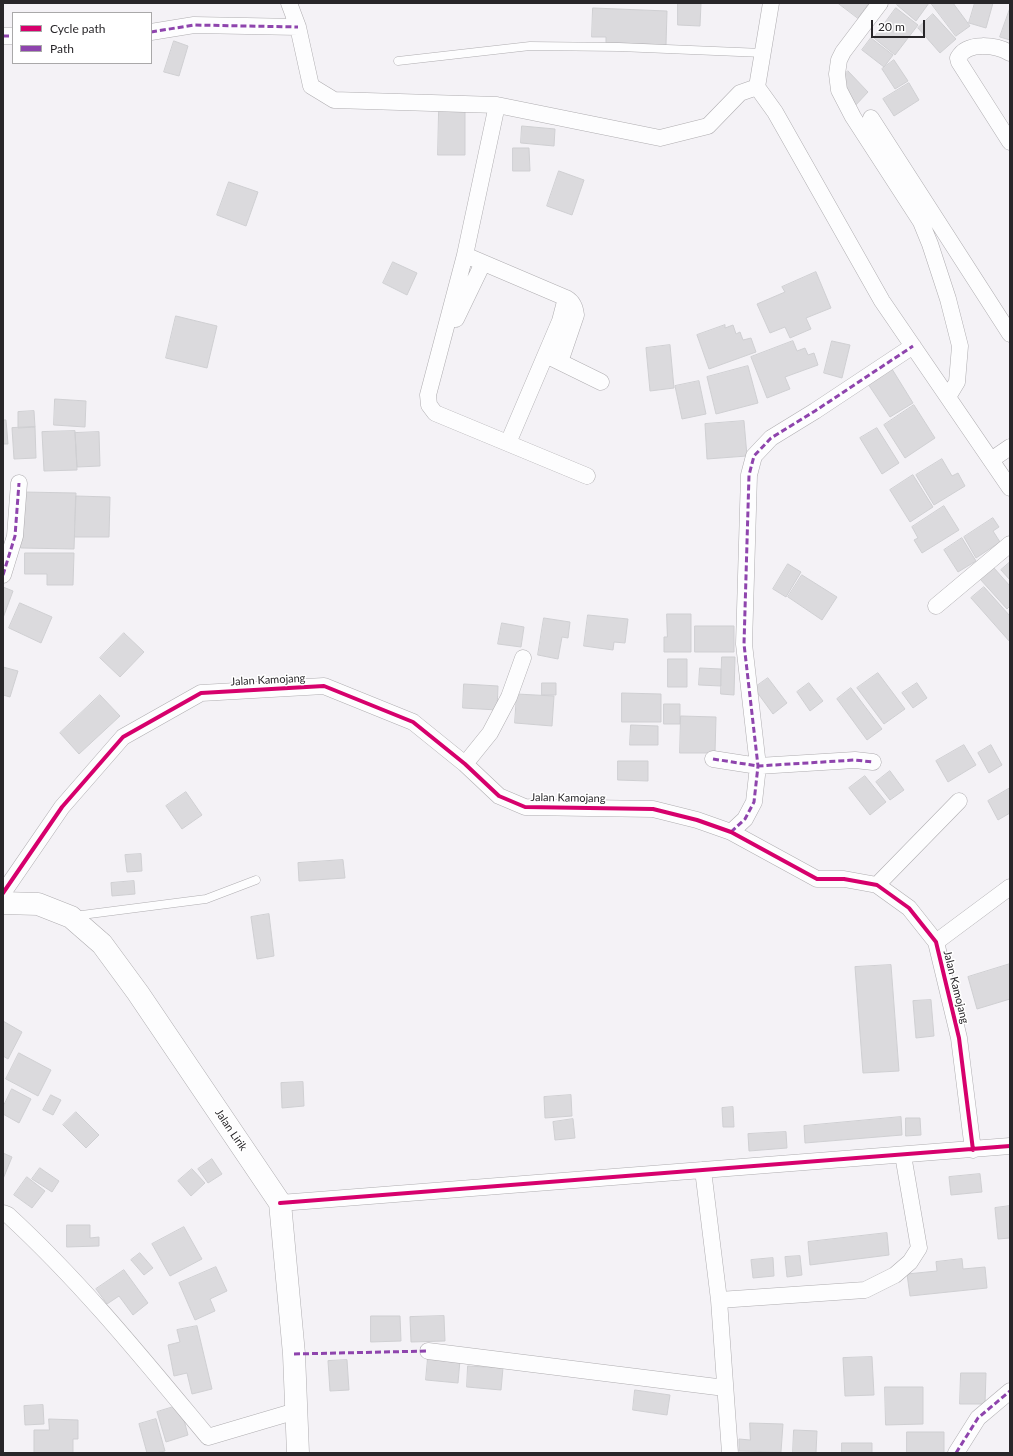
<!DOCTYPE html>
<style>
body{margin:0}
#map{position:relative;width:1013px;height:1456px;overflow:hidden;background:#f4f2f6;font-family:Lato,sans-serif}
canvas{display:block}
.frame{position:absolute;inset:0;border:4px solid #282629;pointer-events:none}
.legend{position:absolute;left:12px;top:12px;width:140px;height:52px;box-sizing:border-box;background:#fff;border:1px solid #a9a8a9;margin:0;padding:5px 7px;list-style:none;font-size:12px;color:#282629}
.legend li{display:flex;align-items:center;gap:8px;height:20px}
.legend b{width:20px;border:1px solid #a9a8a9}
.scale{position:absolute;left:871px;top:20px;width:54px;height:18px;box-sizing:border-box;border:2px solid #282629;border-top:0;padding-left:5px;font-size:12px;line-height:14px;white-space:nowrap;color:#282629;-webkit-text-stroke:3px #fff;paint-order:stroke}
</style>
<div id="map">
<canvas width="1013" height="1456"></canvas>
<div class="frame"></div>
<ul class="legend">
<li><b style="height:5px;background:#d6006c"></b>Cycle path</li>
<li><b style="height:5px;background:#8e44ad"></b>Path</li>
</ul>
<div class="scale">20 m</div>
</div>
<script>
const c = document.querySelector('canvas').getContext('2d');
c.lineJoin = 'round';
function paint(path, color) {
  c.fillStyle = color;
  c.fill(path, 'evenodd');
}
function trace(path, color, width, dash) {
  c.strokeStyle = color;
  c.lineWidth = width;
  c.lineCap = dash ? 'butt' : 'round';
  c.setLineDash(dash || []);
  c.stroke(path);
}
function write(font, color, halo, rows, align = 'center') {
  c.font = font + ' Lato,sans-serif';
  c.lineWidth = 3;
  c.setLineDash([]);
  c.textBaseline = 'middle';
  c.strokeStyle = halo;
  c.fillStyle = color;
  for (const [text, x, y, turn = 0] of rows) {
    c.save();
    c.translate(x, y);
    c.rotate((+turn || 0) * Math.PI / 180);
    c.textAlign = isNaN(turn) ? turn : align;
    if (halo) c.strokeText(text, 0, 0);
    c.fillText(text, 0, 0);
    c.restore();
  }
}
const building = new Path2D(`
 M678,3H701L700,26L678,25Z
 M838,3H869L858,18Z
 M898,3H929L916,21L897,5Z
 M931,3H953L970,26L956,36Z
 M975,3H993L986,28L969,23Z
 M593,8L667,11L666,45L606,43V37H592Z
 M896,8L918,25L895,55L874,38Z
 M1010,8V40L1000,37Z
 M933,14L956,39L940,53L918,28Z
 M871,38L893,55L884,67L862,50Z
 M174,41L188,46L179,76L164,72Z
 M894,60L908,81L895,89L882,69Z
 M848,71L868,92L854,107L842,77Z
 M909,83L919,100L894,116L883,99Z
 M439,111H465V155H438Z
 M522,126L555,129L554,146L521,143Z
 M513,148H529L530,171H513Z
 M559,171L584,180L572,215L547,206Z
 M229,182L258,192L246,226L217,215Z
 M393,262L417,273L407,295L383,283Z
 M816,272L831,308L806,318L811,329L790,338L785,327L770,333L757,304L785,292L782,287Z
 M176,316L217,326L207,368L166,358Z
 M725,325V328L733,325L736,334L740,332L743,340L751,338L756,352L709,369L697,335Z
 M793,341L797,351L805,348L808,355L814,353L818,365L785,377L790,389L767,398L751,357Z
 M832,341L850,345L842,378L824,373Z
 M670,345L674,388L650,391L646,348Z
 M748,366L758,403L716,414L707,377Z
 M892,369L913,403L890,417L868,384Z
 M699,381L706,414L682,419L675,386Z
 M55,399L86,401L85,427L54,425Z
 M914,405L935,438L905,458L884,425Z
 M34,411L35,427L18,428V412Z
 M3,420H6L8,444H3Z
 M744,421L747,456L707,459L705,424Z
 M35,427L36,458L14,459L12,428Z
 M877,428L899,463L882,474L860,438Z
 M75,431L77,470L44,471L42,432Z
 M99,432L100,466L77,467L75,433Z
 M942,459L952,476L958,473L965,486L934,505L916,475Z
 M913,475L933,507L910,522L890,490Z
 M23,492L76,493L74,549L21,548Z
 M76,496L110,497L109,537H75Z
 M944,506L959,530L922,553L914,540L918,538L912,527Z
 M993,518L999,527L993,531L1000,542L976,558L964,537Z
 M962,538L976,561L958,572L944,550Z
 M25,553H74L73,585H47V574H25Z
 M1010,562V580L1001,570Z
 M788,564L801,572L786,597L773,589Z
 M994,568L1010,586V606L1007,609L980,579Z
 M802,575L837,597L822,620L788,597Z
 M3,587L13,591L3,618Z
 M984,587L1010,616V642L971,598Z
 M20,603L52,617L41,643L9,628Z
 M667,614H691V652H664V637H667Z
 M588,615L628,619L625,643L614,642L613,650L584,646Z
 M544,618L570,622L568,638L562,637L558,659L538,655Z
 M502,623L524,627L521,647L498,644Z
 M695,626H734V652H695Z
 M124,633L144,652L120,677L100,658Z
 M722,657H735L734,695L721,694Z
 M668,659H687V687H668Z
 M3,667L18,671L10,697L3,695Z
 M700,668L721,669V686L699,685Z
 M878,673L905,709L884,724L857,688Z
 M768,678L787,703L773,714L754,688Z
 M542,683H556V695H542Z
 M809,683L823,701L810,711L797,692Z
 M917,683L927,698L913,708L902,693Z
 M464,684L498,686L497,710L463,708Z
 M851,688L882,729L867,740L837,699Z
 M622,693L661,694V722H622Z
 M517,694L554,696L552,726L515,723Z
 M100,695L120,716L79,754L60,733Z
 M664,704H680V724H664Z
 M681,716L716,717L715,753H680Z
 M631,725L658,726V745H630Z
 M964,745L976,765L948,782L936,761Z
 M991,745L1002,765L989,773L978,753Z
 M618,761H648V781L618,780Z
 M890,771L904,790L890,800L876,782Z
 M865,776L886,802L870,815L849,788Z
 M1010,788V813L998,820L988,801Z
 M186,792L202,815L182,829L166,806Z
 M141,854L142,871L127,872L125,855Z
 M343,860L345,878L299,881L298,863Z
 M134,881L135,894L112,896L111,883Z
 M269,914L274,956L257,959L251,917Z
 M1010,964V999L977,1009L968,977Z
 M891,965L899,1071L863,1073L855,967Z
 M931,1000L934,1036L916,1038L913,1001Z
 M3,1021L22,1032L8,1059L3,1056Z
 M19,1053L51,1070L38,1096L6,1079Z
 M303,1082L304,1106L282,1108L281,1083Z
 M12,1089L31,1099L19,1123L3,1114V1107Z
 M51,1095L61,1100L53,1115L43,1110Z
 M571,1095L572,1116L545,1118L544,1097Z
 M733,1107L734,1127H723L722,1108Z
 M76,1112L99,1135L86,1148L63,1125Z
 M901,1117L902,1135L805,1143L804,1126Z
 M906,1118H920L921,1135L906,1136Z
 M573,1119L575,1138L555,1140L553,1122Z
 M786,1132L787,1148L749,1151L748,1134Z
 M3,1153L12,1157L3,1179Z
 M212,1159L222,1174L208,1183L198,1169Z
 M40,1168L59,1181L52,1192L32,1179Z
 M192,1169L205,1183L191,1196L178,1181Z
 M980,1174L982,1192L951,1195L949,1177Z
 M27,1177L45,1191L32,1208L14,1195Z
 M1010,1206V1238L998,1239L995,1208Z
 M67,1225H90V1238L99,1237V1246L67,1247Z
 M184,1227L202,1259L170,1276L152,1244Z
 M887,1233L889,1255L810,1265L808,1242Z
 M140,1253L153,1268L144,1275L131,1260Z
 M800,1256L802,1275L787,1277L785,1257Z
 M773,1258L774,1276L753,1278L751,1260Z
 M962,1259L963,1269L985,1267L987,1288L910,1296L907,1274L937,1271L936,1262Z
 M216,1267L227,1291L210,1299L215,1311L195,1320L179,1283Z
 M124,1270L148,1303L133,1315L119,1296L107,1304L96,1289Z
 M371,1316H400L401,1341L371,1342Z
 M444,1316L445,1341L411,1342L410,1317Z
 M197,1326L212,1389L192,1394L187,1373L174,1376L168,1345L180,1342L177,1330Z
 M872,1357L874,1395L845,1396L843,1358Z
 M428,1358L460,1360L458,1383L426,1380Z
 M347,1360L349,1390L330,1391L328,1361Z
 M468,1366L503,1368L501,1390L467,1387Z
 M961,1373H986L985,1404H960Z
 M885,1387H923V1424L886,1425Z
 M635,1390L670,1395L667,1415L633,1410Z
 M43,1405L44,1424L25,1425L24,1406Z
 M180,1405L188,1435L166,1442L157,1412Z
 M49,1419L78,1420V1439H73V1453H34V1430H49Z
 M156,1419L165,1451L156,1453H147L139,1424Z
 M750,1423L783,1424L781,1452L739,1451V1439L750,1440Z
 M794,1430L817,1431L816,1453H793Z
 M907,1432H944V1453H907Z
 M842,1443H872V1453H842Z`);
paint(building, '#dbdadd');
trace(building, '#cfcfd2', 1);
const lane = new Path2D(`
 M398,61L530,46L619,47L763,53
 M74,916L206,899L256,880`);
const street = new Path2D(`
 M289,3L298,27L311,86L334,100L497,105L660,138L708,126L740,93L757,87
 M771,3L757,87L775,112L882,301L1010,488
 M880,3L843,52L839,60L837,74L839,90L853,117L921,222L930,244L948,299L960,346L957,382L948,397
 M151,32L194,25L298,27
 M3,36H13
 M1010,53C996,45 967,41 958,58L959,62L1010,142
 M497,105L465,255L428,395L429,405L435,413L587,476
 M871,118L1010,334
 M465,255L566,298L560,321L508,443
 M456,319L483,263
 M550,357L601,382
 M560,362L576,315C575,307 573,302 566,298
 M991,460L1010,447
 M3,575L15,536L19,483
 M936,606L1010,544
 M713,759L758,766L855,760L873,762
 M465,764L490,733L509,697L523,658
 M731,832L745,819L754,802L758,766L744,644L749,475L754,456L771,438L815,411L913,346
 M877,885L959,801
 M3,893L62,807L123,737L201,693L324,686L413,722L465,764L499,796L525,807L653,809L697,820L731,832L817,879H844L877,885L909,908L936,942L959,1038L973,1150
 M936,942L1010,887
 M703,1170L719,1300L730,1453
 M280,1203L1010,1146
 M3,1213L8,1215C82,1283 144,1360 208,1437L296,1411
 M719,1300L865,1290L895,1275L910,1262L919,1248L903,1155
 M428,1351L725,1388
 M956,1453L978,1418L1010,1391`);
const secondary = new Path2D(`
 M3,903L38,904L71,917L102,944L138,993L280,1203L294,1354L298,1453`);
trace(lane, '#afadb0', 9);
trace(street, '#afadb0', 17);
trace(secondary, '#afadb0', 23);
trace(lane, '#fdfdfe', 8);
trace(street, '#fdfdfe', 16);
trace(secondary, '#fdfdfe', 22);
trace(new Path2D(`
 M151,32L194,25L298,27
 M3,36H13
 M3,575L15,536L19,483
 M713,759L758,766L855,760L873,762
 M731,832L745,819L754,802L758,766L744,644L749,475L754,456L771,438L815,411L913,346
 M294,1354L428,1351
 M956,1453L978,1418L1010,1391`), '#8e44ad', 3, [6, 3]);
trace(new Path2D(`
 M3,893L62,807L123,737L201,693L324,686L413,722L465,764L499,796L525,807L653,809L697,820L731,832L817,879H844L877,885L909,908L936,942L959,1038L973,1150
 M280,1203L1010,1146`), '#d6006c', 4);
write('11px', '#282629', '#fff', [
 ["Jalan Kamojang",268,680,-3],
 ["Jalan Kamojang",568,798,1],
 ["Jalan Kamojang",956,987,76],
 ["Jalan Lirik",231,1130,56]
]);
</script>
